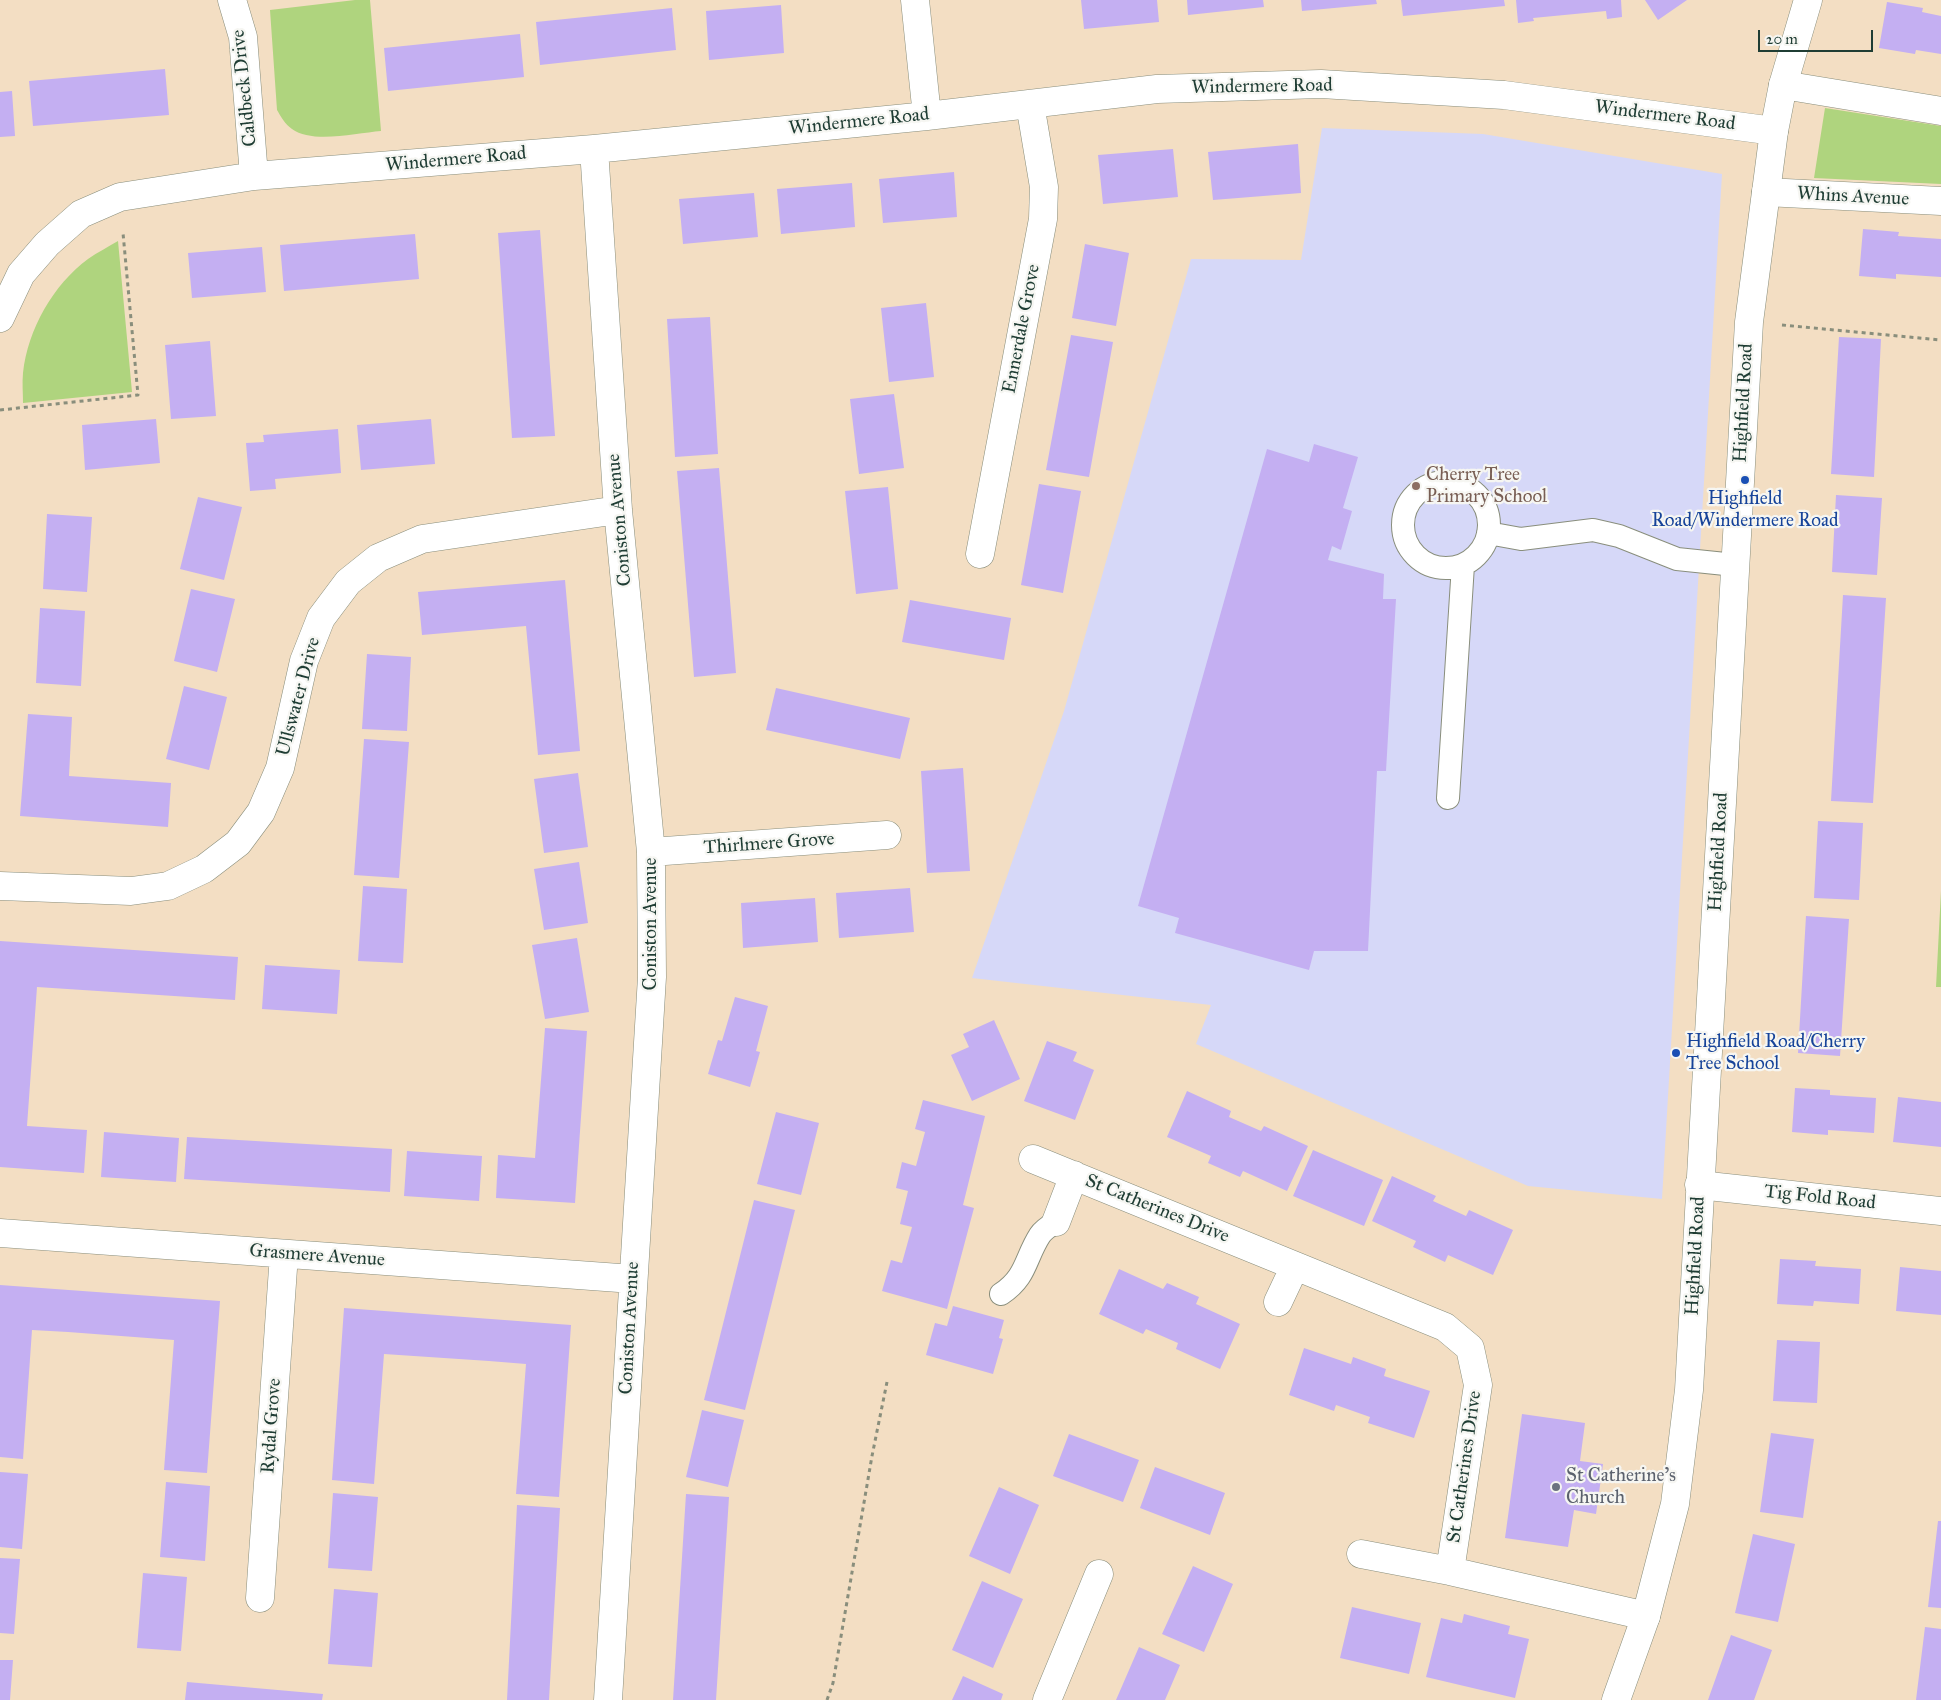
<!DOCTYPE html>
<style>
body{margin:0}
#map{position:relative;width:1941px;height:1700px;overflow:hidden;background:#f3dec3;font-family:"IM FELL Great Primer",serif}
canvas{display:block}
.scale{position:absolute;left:1758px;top:30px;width:115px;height:22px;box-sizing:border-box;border:2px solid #1f3d34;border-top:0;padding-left:6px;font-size:15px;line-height:18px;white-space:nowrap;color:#1f3d34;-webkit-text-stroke:4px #f6f6f2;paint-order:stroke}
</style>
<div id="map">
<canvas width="1941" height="1700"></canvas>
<div class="scale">20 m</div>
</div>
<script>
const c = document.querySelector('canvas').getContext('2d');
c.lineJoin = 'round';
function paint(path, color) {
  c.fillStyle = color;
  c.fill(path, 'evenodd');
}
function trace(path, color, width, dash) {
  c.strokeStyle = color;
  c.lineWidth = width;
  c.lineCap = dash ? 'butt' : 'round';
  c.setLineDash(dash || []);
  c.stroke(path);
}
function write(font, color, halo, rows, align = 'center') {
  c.font = font + ' "IM FELL Great Primer",serif';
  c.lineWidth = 4.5;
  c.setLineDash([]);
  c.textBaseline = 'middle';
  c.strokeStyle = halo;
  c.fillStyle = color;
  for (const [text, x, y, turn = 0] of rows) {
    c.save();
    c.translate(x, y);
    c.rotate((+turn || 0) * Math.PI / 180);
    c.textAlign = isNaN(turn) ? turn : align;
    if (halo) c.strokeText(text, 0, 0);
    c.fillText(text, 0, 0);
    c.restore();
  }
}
paint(new Path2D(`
 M1322,128L1483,134L1722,174L1662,1199L1528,1186L1196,1044L1211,1005L972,978L1064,711L1191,259L1301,260Z`), '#d6d8f8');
paint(new Path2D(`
 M355,0H370L381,131C357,133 312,144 292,129C285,124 281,117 277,110L270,10Z
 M1825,108L1941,126V184L1814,178Z
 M118,241L132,392L23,403C23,393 22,383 23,373C28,329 53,285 88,259C98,252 108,247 118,241Z
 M1941,891V987H1936Z`), '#afd47e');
paint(new Path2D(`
 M1081,0H1157L1159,22L1084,29Z
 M1187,0H1263L1264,7L1188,15Z
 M1301,0H1376L1377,4L1302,11Z
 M1401,0H1504L1505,6L1403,16Z
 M1516,0H1621L1622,17L1607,19L1606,11L1533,18L1534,21L1518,23Z
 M1645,0H1687L1658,20Z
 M1887,2L1923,8L1922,12L1941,16V54L1916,50L1915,54L1879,48Z
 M781,5L784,53L709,60L706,11Z
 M672,8L676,50L540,65L536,22Z
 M520,34L524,77L388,91L384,48Z
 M165,69L169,115L33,126L29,81Z
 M12,91L15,136L0,137V92Z
 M1298,144L1301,193L1213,200L1208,152Z
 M1173,149L1178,197L1103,204L1098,155Z
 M954,172L957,217L883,223L879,179Z
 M852,183L855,227L781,234L777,189Z
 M754,193L758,237L683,244L679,199Z
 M1863,229L1899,232L1898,236L1941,239V277L1896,274V279L1859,276Z
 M540,230L555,436L512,438L498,233Z
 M415,234L419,279L284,291L280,245Z
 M1085,244L1129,253L1116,326L1072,318Z
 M262,247L266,292L192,298L188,253Z
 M926,303L934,377L889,382L881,308Z
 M710,317L718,454L675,457L667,319Z
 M1071,335L1113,342L1089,477L1046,470Z
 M1839,337L1881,339L1874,477L1831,474Z
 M210,341L216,416L171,419L165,345Z
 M894,394L904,468L859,474L850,399Z
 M156,419L160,463L85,470L82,425Z
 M431,419L435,464L361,470L357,425Z
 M338,429L341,473L275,479L276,489L250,491L246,443L264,442L263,435Z
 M1314,444L1358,457L1343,508L1352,511L1341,550L1332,546L1328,560L1384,574L1383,599H1396L1386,771H1377L1368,951H1314L1309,970L1175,933L1179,918L1138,906L1267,449L1309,462Z
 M719,468L736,673L694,677L677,471Z
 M1039,484L1081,491L1063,593L1021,585Z
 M888,487L898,589L856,594L845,491Z
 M1836,495L1882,498L1877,575L1832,572Z
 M198,497L242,507L224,580L180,569Z
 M47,514L92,517L87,592L43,589Z
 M565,580L580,751L538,755L526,626L422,635L418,592Z
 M191,589L235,599L217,672L174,661Z
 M1843,595L1886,598L1873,803L1831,801Z
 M910,600L1011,618L1004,660L902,642Z
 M40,608L85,611L81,686L36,683Z
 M367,654L411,657L407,731L362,729Z
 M184,686L227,697L209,770L166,759Z
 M776,688L910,718L900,759L766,730Z
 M28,714L72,717L69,776L171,783L168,827L20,816Z
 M364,739L409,742L399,878L354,875Z
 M963,768L970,871L927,873L921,771Z
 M578,773L588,847L544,853L534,779Z
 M1818,821L1863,823L1859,900L1814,898Z
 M579,862L588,923L544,930L534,869Z
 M363,886L407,889L403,963L358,961Z
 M910,888L914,932L839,938L836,893Z
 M815,898L818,942L743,948L741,903Z
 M1806,916L1849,919L1840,1056L1798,1053Z
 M577,938L589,1012L545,1019L532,945Z
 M0,941L238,957L235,1000L37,987L27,1126L87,1130L84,1173L0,1167Z
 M265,965L340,970L337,1014L262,1009Z
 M735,997L768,1006L756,1051L760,1052L750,1087L708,1074L718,1040L722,1041Z
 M994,1020L1020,1079L972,1101L951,1055L969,1047L963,1034Z
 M545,1028L587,1031L575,1203L496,1198L498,1155L535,1158Z
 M1047,1041L1077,1052L1073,1061L1094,1070L1075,1120L1024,1101Z
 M1795,1088L1830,1090V1095L1876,1098L1874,1133L1828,1130V1135L1792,1132Z
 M1187,1091L1231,1111L1229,1117L1261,1131L1264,1126L1308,1146L1287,1191L1243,1171L1240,1177L1208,1163L1211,1156L1167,1137Z
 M1898,1097L1941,1102V1147L1893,1142Z
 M923,1100L985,1116L963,1205L974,1208L947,1309L882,1291L891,1260L902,1263L912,1227L900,1224L908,1191L896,1188L902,1162L916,1166L925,1132L915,1129Z
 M776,1112L819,1123L801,1195L757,1184Z
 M104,1132L179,1138L176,1182L101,1177Z
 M187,1137L392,1149L390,1192L184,1179Z
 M1313,1150L1383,1180L1364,1226L1293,1196Z
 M407,1151L482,1156L479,1201L404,1196Z
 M1392,1176L1436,1196L1433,1201L1466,1216L1469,1210L1513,1230L1493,1275L1448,1255L1445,1262L1413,1247L1416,1241L1372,1221Z
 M754,1200L795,1210L745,1410L704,1400Z
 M1780,1259L1816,1261L1815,1266L1861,1269L1859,1304L1814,1301L1813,1306L1777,1304Z
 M1900,1267L1941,1271V1315L1896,1311Z
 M1119,1269L1163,1289L1167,1283L1199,1297L1196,1304L1240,1324L1220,1369L1176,1349L1178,1343L1146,1329L1143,1334L1099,1314Z
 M0,1285L220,1301L207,1473L164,1470L174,1340L68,1332L32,1330L23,1459L0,1457Z
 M953,1306L1004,1320L999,1338L1003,1339L993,1374L926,1355L935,1323L947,1326Z
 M344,1308L571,1325L559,1497L516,1494L526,1364L489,1361L384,1354L374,1484L332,1480Z
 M1777,1340L1820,1342L1817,1403L1773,1401Z
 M1304,1348L1351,1364L1353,1357L1386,1369L1384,1376L1430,1391L1414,1438L1368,1423L1370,1417L1336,1405L1334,1411L1289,1395Z
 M702,1410L744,1420L728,1487L686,1477Z
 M1522,1414L1585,1423L1580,1461L1603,1464L1596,1514L1574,1510L1568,1547L1505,1538Z
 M1771,1433L1814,1439L1803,1518L1760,1512Z
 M1069,1434L1139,1460L1123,1502L1053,1476Z
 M1155,1467L1225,1493L1210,1535L1140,1508Z
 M0,1472L28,1474L22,1549L0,1547Z
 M166,1482L210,1486L205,1561L160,1557Z
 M999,1487L1039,1505L1010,1574L969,1556Z
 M333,1493L378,1497L372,1571L328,1568Z
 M686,1494L729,1497L716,1700H673Z
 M517,1505L560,1508L549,1700H507Z
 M1938,1521H1941V1608L1928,1607Z
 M1753,1534L1795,1544L1778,1622L1735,1613Z
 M0,1558L20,1559L14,1634L0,1633Z
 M1193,1566L1233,1584L1204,1652L1162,1634Z
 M143,1573L187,1577L181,1651L137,1648Z
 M982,1581L1023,1599L993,1668L952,1650Z
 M334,1589L378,1593L372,1667L328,1664Z
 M1352,1607L1421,1623L1409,1674L1340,1658Z
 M1464,1614L1510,1626L1508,1634L1529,1639L1515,1698L1426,1677L1441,1618L1462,1623Z
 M1925,1627L1941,1629V1700H1916Z
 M1731,1635L1772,1650L1754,1700H1708Z
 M1139,1647L1180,1665L1165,1700H1116Z
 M0,1660H13L10,1700H0Z
 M963,1676L1003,1694L1001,1700H952Z
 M187,1682L323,1694L322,1700H185Z`), '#c4aff2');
const service = new Path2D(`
 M1403 525a43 43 0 1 1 86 0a43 43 0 1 1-86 0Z
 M1488,533L1521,539L1593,530L1619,536L1677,559L1735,565
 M1448,798L1463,565
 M1001,1294C1027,1277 1025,1258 1040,1235C1044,1229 1051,1225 1056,1222`);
const minor = new Path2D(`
 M232,0L243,37L254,176
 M915,0L927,116
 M1783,85L1941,111
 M594,149L618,510L651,852L652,977L608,1700
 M1766,192L1941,201
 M0,318L21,274L47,244L81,214L120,197L254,176L594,149L927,116L1157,89L1321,84L1504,95L1774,131
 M980,554L1043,219L1044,187L1030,104
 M651,852L887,835
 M0,886L131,891L168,886L204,869L238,843L261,812L280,768L304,661L321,618L348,582L378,558L422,539L618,510
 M1033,1159L1445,1327L1470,1348L1478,1385L1450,1571
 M1699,1185L1941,1211
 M1056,1222L1074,1175
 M0,1233L633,1279
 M1278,1302L1295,1266
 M1361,1554L1450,1571L1646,1616
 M260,1598L284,1254
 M1047,1700L1099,1574`);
const tertiary = new Path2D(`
 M1616,1700L1646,1616L1675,1504L1689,1390L1749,322L1774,131L1783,85L1808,0`);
trace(service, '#898e7c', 24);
trace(minor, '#898e7c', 29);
trace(tertiary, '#898e7c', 29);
trace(new Path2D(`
 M1782,325L1941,340
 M0,410L138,395L123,233
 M827,1700L833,1683L872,1456L887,1382`), '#898e7c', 3, [4, 4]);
trace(service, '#fff', 22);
trace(minor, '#fff', 28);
trace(tertiary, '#fff', 28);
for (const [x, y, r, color] of [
 [1745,480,5,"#1a4fb4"],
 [1416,486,5,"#8d6e63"],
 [1676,1053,5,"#1a4fb4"],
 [1556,1487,5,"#6b7280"]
]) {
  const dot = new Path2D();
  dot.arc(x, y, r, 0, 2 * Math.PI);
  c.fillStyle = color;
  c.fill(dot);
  trace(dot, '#f6f6f2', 2);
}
write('19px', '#1f3d34', '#f6f6f2', [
 ["Windermere Road",1262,87,-1],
 ["Caldbeck Drive",245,88,-96],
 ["Windermere Road",1665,116,7],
 ["Windermere Road",859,122,-6],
 ["Windermere Road",456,160,-5],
 ["Whins Avenue",1853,197,3],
 ["Ennerdale Grove",1022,329,-79],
 ["Highfield Road",1744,403,-87],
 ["Coniston Avenue",620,520,-95],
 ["Ullswater Drive",299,697,-75],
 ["Thirlmere Grove",769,844,-4],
 ["Highfield Road",1719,852,-87],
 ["Coniston Avenue",651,924,-90],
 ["Tig Fold Road",1820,1198,6],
 ["St Catherines Drive",1157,1209,22],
 ["Grasmere Avenue",317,1256,4],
 ["Highfield Road",1696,1256,-87],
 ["Coniston Avenue",630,1328,-87],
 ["Rydal Grove",272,1426,-86],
 ["St Catherines Drive",1465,1467,-82]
]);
write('19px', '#785e54', '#f6f6f2', [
 ["Cherry Tree",1426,475],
 ["Primary School",1426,497]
], 'left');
write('19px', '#164399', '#f6f6f2', [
 ["Highfield",1745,499],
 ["Road/Windermere Road",1745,521],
 ["Highfield Road/Cherry",1686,1042,"left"],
 ["Tree School",1686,1064,"left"]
]);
write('19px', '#5b616d', '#f6f6f2', [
 ["St Catherine's",1566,1476],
 ["Church",1566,1498]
], 'left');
</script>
